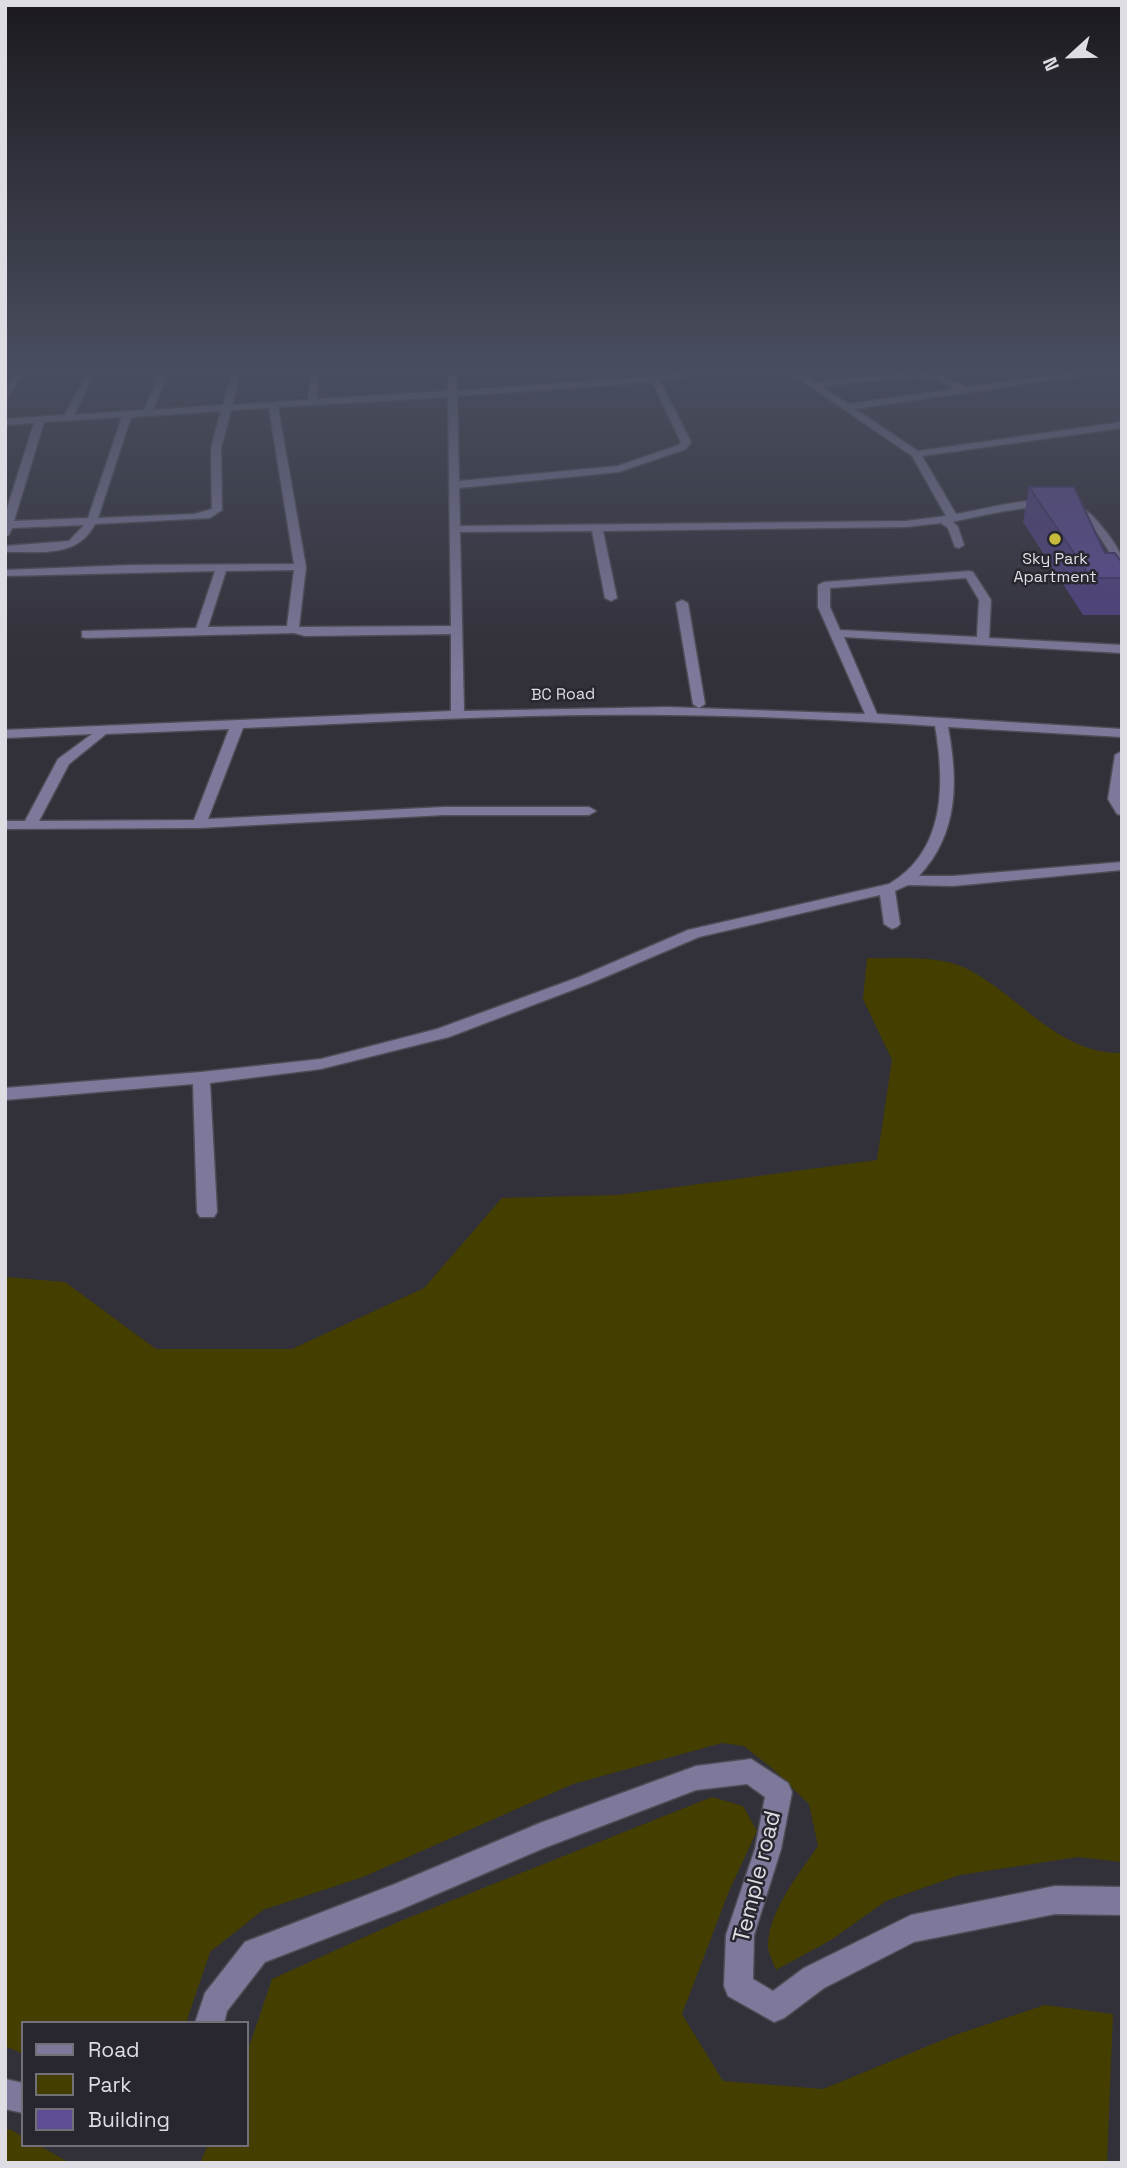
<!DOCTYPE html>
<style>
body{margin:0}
#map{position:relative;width:1127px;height:2168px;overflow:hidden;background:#323039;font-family:"Space Grotesk",sans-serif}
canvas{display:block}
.frame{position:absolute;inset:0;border:7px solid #dedde3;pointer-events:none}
.legend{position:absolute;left:21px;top:2021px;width:228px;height:126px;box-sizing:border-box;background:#28272f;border:2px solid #717077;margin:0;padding:9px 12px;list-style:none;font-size:21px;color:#dedde3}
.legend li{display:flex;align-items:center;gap:14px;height:35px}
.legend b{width:35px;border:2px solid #717077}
.north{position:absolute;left:1036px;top:21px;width:70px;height:70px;-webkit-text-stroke:5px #28272f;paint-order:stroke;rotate:248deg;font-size:19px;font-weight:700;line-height:28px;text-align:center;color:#dedde3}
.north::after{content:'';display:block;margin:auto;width:24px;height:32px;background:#dedde3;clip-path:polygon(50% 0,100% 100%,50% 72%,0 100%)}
</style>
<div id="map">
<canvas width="1127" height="2168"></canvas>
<div class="frame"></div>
<ul class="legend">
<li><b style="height:9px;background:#7e799b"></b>Road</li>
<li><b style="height:19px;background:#443f01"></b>Park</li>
<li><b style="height:19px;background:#5e4c95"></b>Building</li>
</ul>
<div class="north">N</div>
</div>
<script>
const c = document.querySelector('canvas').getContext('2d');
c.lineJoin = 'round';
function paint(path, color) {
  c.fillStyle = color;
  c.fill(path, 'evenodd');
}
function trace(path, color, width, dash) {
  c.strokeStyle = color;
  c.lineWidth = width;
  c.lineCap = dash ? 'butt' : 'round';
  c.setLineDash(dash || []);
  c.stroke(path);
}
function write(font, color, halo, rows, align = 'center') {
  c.font = font + ' "Space Grotesk",sans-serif';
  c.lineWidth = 5;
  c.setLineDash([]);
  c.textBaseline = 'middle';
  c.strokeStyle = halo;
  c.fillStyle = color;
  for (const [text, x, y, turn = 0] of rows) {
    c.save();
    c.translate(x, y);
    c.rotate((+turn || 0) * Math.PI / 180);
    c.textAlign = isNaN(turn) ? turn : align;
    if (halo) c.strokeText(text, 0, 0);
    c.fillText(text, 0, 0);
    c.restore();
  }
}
paint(new Path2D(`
 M867,958C902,959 942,954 973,972C1023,1000 1060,1054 1122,1053V1862L1078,1857L960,1875L886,1901L831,1940L776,1970C774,1963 767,1952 768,1944C770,1909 799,1874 818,1846L809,1804L773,1769L744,1746L722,1743L573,1784L363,1877L263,1910L210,1952L186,2023H23V2054L5,2046V1277L65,1282L156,1349H292L424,1288L502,1198L618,1195L877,1160L892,1060L863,999Z
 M712,1797L743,1806L757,1831L729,1891L682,2014L723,2081L823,2089L955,2035L1045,2005L1113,2014L1107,2163H200L208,2145H247V2053L272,1979L398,1922Z
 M10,2129L23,2137V2145H38L70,2163H5V2130Z`), '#443f01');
const minor = new Path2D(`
 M20,369H28L5,400V390Z
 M89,369H97L74,415L144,410L161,369H169L153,410L223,405L233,369H241L232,405L308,400L311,369H319L317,399L448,391V369H456L457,391L655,376L703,369H721L660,381L691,442L686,449L619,472L459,488L460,526L906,521L946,516L912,456L785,369H794L814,382L915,371L940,375L967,387L1091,369H1110L1106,372L855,409L918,451L1122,422V428L922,456L956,514C993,508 1044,491 1080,507C1091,512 1099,523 1107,533C1115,544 1122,552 1122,566L1118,565C1107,550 1098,530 1083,518C1055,495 989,515 956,521L953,522L958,527L964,545L959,548L955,547L948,528L941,523L906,527L603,531L617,598L611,601L605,598L592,531L460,532L464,711L667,707L865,714L818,607V585L824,582L969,571L973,572L991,600L989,638L1122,645V653L844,637L877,714L1122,729V737L948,727C958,781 959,833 919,876H953L1122,862V870L953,886L908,885L895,891L900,924L897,927L892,929L884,924L880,895L699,937L591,983L449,1037L321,1069L210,1083L217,1212L214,1217H200L197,1212L193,1084L5,1100V1088L201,1072L321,1059L437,1029L579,977L688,930L889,884C946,851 945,783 935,726C846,720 757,716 669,715C527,713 384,722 243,728L208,819L444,807H589L596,811L589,815H444L199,828L5,829V821H25L58,759L92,734L5,738V730L451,711V634L305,636L294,633L86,638L82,637V631L196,628L215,571L5,576V570L132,565L294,564L269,408L231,410L221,448L222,510L210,518L95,524C77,559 39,551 5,552V546L69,541L84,525L12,528L9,535L5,536V515L34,423L5,425V419L65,415ZM915,377L935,379L956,389L848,404L821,386ZM652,382L681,442L679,445L618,466L459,481L457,396ZM448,397L451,626L299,627L306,567L278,407ZM221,411L211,448L212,509L194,514L98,518L131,417ZM122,417L88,518L14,521L44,422ZM294,570L287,626L208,627L226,571ZM966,578L979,600L977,637L840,630L830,607V588ZM229,729L194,820L39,821L69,764L106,734Z
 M682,600L688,603L705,704L699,708L693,704L676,603Z
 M1122,751V815L1117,814L1108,799L1115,755Z
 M751,1759L788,1783L792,1792L781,1849L754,1935L753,1979L773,1991L804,1968L911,1915L1055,1886L1122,1887V1915L1055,1914L914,1942L824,1988L784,2018L774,2022L728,1996L724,1986L726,1935L755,1849L765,1797L747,1784L696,1790L544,1848L397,1911L265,1962L227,2011L224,2023H195L205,1993L245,1942L395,1884L540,1823L696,1766Z
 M5,2079L23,2083V2113L5,2109Z`);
trace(minor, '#4e4c54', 3);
paint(minor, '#7e799b');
paint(new Path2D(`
 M1029,487L1105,553L1122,563V615H1083L1023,522Z`), '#514180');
const building = new Path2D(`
 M1029,487H1074L1105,553H1115L1122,563V578H1091Z`);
paint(building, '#5e4c95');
trace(building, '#423568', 2);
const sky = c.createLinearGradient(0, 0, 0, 672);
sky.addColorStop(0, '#1c1a1f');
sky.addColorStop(0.55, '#494e5f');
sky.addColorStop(1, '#494e5f00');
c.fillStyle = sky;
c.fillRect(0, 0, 1127, 672);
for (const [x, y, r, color] of [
 [1055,539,7,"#c7bb3c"]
]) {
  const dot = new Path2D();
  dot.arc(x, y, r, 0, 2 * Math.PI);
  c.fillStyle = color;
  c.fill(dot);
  trace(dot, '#28272f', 2.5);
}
write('16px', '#dedde3', '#28272f', [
 ["Sky Park",1055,560],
 ["Apartment",1055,578]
]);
write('16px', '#dedde3', '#28272f', [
 ["BC Road",563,695,-1]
]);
write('23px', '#dedde3', '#28272f', [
 ["Temple road",758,1877,-76]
]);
</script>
